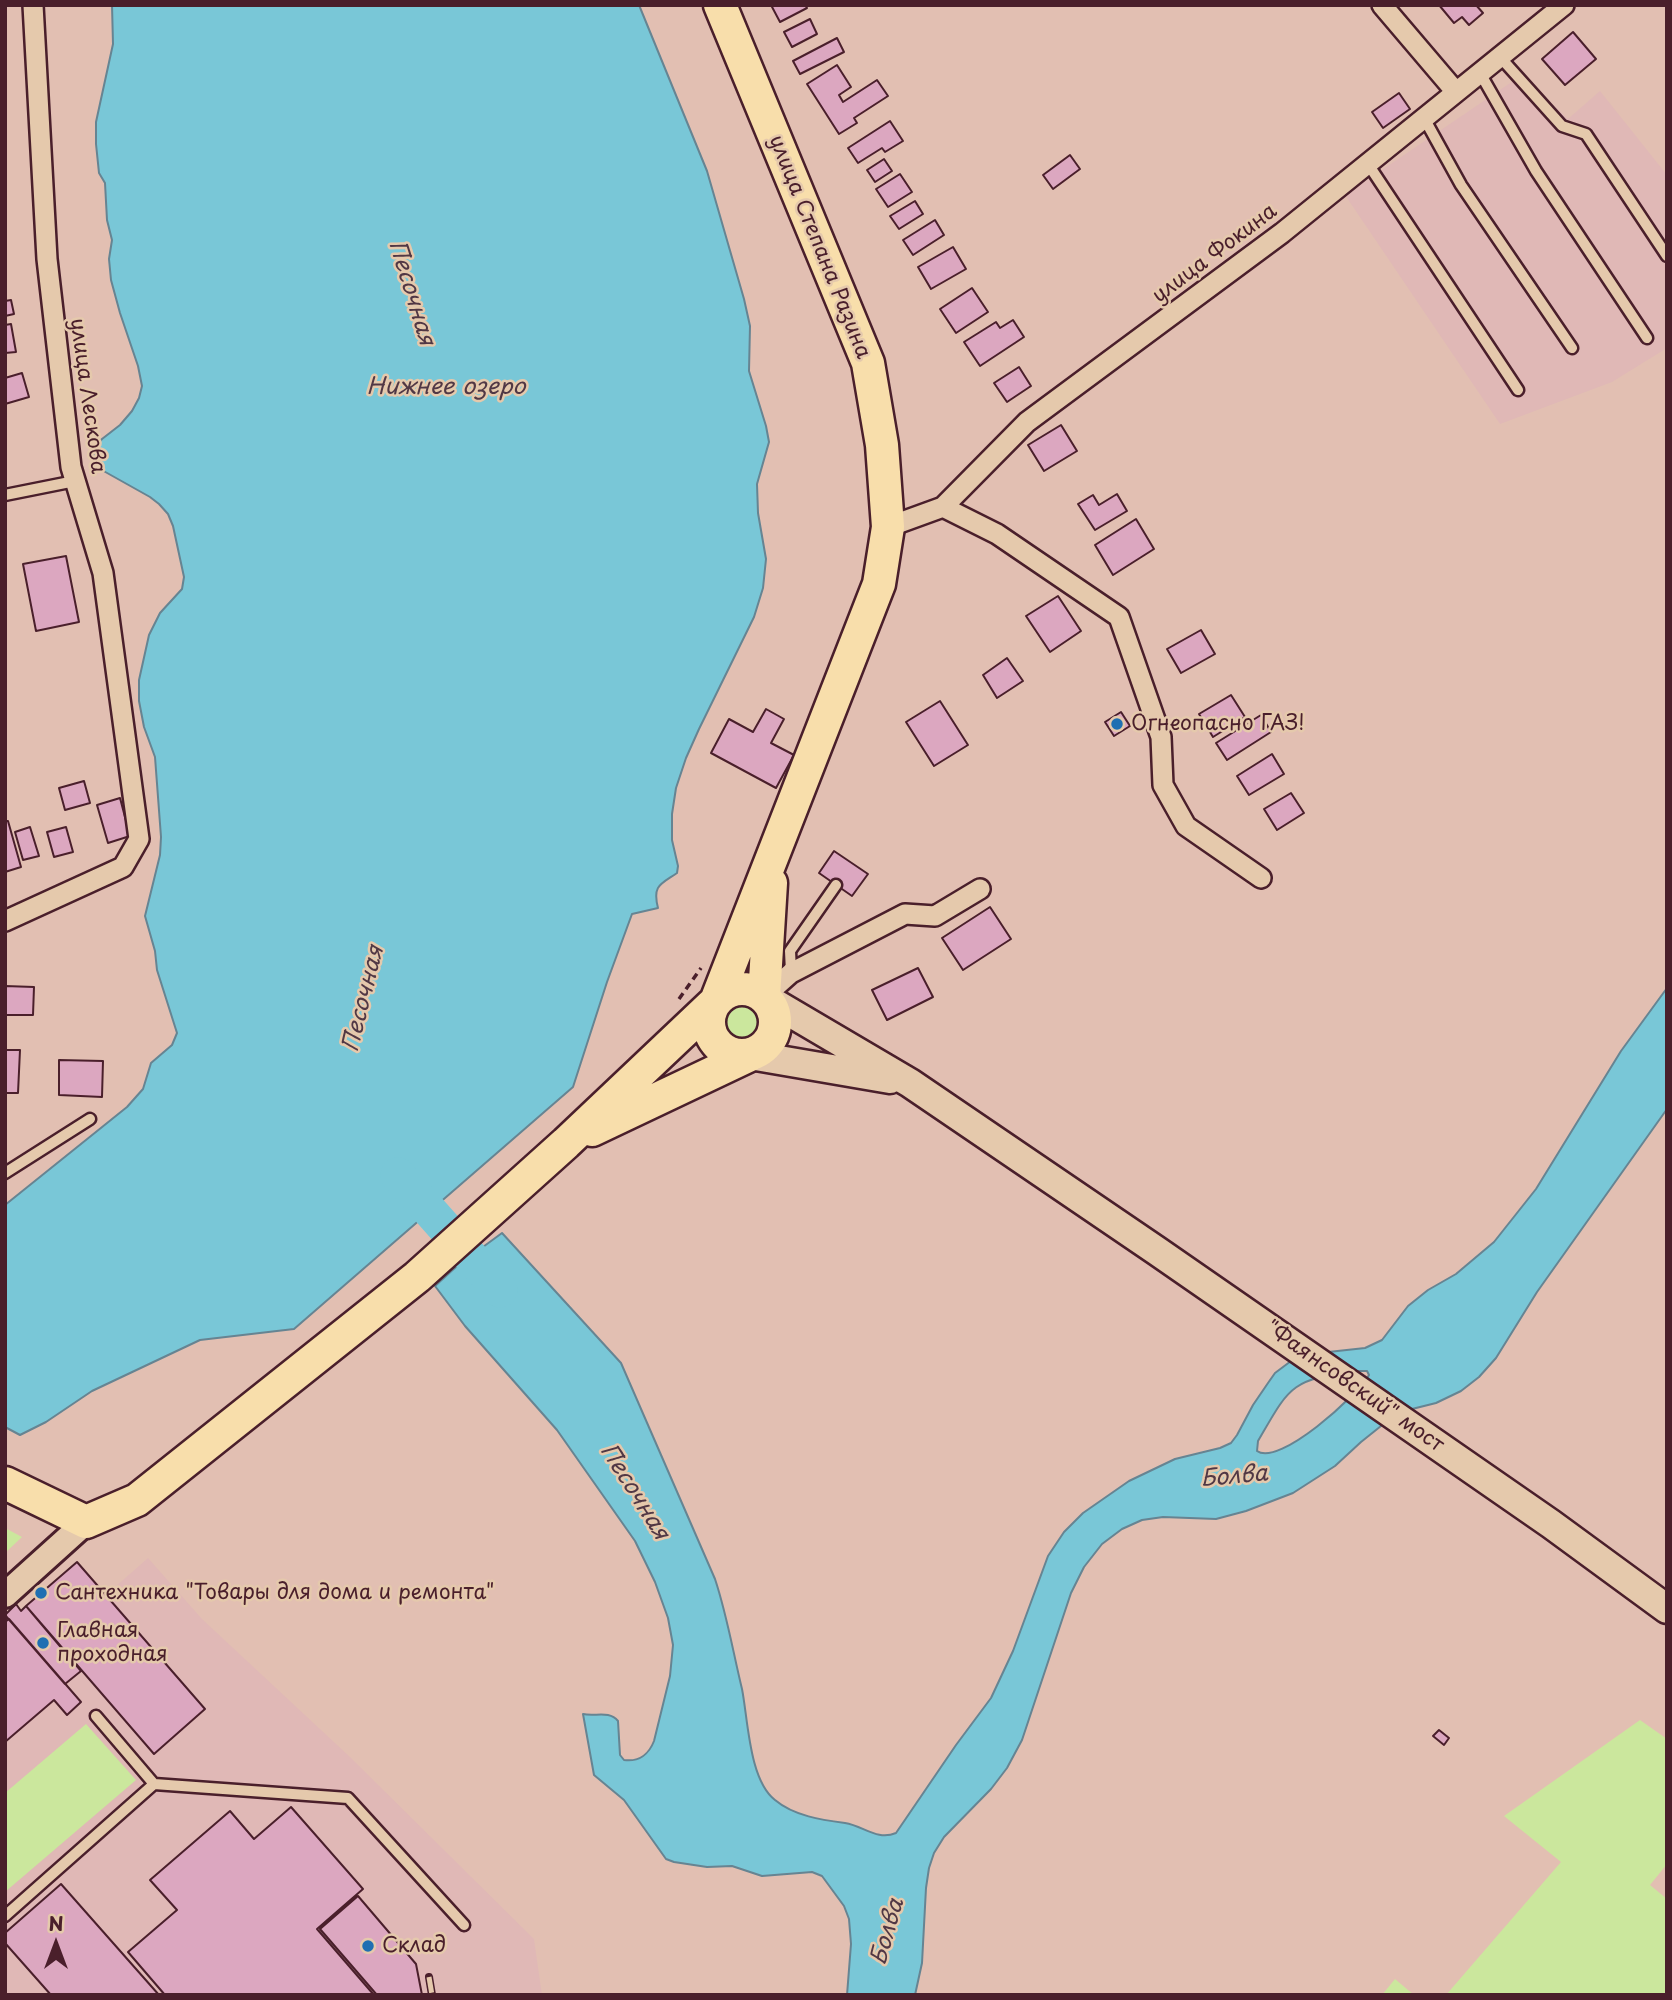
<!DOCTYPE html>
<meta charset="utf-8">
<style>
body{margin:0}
#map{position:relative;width:1672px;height:2000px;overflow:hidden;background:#e2bfb2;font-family:"Playpen Sans",sans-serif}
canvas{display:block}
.frame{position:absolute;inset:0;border:7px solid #4a1f2b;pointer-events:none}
.north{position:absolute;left:21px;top:1909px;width:70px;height:70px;-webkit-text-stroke:5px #e5c9ac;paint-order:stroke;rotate:0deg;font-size:19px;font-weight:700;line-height:28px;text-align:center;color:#4a1f2b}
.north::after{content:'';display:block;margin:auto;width:24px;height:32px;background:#4a1f2b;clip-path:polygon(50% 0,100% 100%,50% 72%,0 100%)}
</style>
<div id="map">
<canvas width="1672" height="2000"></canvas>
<div class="frame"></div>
<div class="north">N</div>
</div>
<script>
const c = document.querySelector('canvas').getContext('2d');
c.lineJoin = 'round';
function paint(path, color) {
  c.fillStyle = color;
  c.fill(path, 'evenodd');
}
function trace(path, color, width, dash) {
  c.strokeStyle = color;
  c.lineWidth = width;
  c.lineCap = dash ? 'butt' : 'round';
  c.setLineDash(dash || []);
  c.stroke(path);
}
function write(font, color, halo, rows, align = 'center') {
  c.font = font + ' "Playpen Sans",sans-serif';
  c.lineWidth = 5;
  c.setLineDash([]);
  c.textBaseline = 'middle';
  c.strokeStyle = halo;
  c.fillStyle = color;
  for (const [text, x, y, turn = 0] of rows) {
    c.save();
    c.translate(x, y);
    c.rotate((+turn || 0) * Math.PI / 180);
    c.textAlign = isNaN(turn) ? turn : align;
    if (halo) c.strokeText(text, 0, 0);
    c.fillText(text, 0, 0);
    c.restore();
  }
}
paint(new Path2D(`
 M1522,75L1568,119L1600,91L1667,175V348L1612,382L1500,424L1345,195Z
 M148,1558L202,1619L350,1757L534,1939L542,1995H5V1742L54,1700L67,1714L81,1702L65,1684L81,1671L154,1754L205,1710L106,1595Z`), '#e0b8b6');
paint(new Path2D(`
 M724 1022a18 18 0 1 1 36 0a18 18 0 1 1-36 0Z
 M5,1528L22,1537L5,1553Z
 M1640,1720L1667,1739V1864L1650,1885L1667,1899V1995H1446L1561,1862L1504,1816Z
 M86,1724L136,1780L5,1892V1793Z
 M1395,1979L1414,1995H1382Z`), '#cbe79d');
const water = new Path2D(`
 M112,5H639L707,171L744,299L750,326L749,371L766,426L769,442L757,484L758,513L766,559L763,588L754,617L699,729L686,758L676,788L672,814V840L678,866L677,873C661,884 652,885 658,908L632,914L607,982L573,1087L294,1329L200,1340L92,1391L46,1422L20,1435L5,1427V1205L127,1107L143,1089L151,1063L172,1045L177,1033L157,970L155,951L145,916L160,855L161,837L155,757L144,727L139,701V680L149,635L160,613L182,589L184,577L173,526L168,514L159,504L150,497L100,469L93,458L95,447L102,439L120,425L132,411L139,398L142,386L138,366L120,313L111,280L109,259L112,240L107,220L105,183L99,173L96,144V122L113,44Z
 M1667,988V1109L1537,1292L1496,1358L1479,1377L1461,1391L1436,1403L1412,1409L1386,1422L1361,1442L1335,1466L1293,1493L1246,1511L1216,1519L1163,1517L1142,1520L1122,1529L1102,1544L1084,1567L1071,1593L1022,1740L1007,1768L991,1789L944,1837L934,1853L929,1868L926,1888L922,1963L915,1995H847L851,1944L849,1919L844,1906L822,1876L812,1872L762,1876L732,1866L707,1867L674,1862L666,1859L624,1800L594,1775L583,1714C595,1717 609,1710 618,1721L620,1755L624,1760C639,1762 649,1754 654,1741L670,1676L673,1645L668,1618L655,1582L635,1541L557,1430L465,1326L435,1286L457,1266L502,1233L621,1363L715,1579C727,1615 733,1652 742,1689C748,1719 749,1780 775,1800C794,1816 822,1820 845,1823C864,1826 877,1841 896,1833L956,1745L991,1698L1013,1651L1048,1556L1064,1532L1083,1513L1129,1481L1175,1459L1220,1448L1231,1443L1237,1435L1253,1405L1268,1383L1275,1373L1295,1358L1310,1354L1365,1348L1382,1340L1408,1306L1428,1290L1456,1274L1494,1242L1536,1189L1621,1051ZM1356,1371H1367L1369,1375C1358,1395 1279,1467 1257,1451L1258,1441C1290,1386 1290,1380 1356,1371Z`);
paint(water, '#79c7d7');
trace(water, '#668492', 2);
trace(new Path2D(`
 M398,1175L500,1290`), '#79c7d7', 35);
const building = new Path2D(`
 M771,5H805L807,8L780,22Z
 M1439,5H1476L1483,13L1469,25L1462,17L1454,23Z
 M810,19L817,34L792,47L784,32Z
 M1573,32L1596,59L1565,85L1542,59Z
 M837,38L844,52L800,74L793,61Z
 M837,65L851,87L839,95L843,102L877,80L888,96L854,118L857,123L839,134L807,84Z
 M1399,93L1410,109L1383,128L1372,112Z
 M890,121L903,141L885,152L882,148L858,163L848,148Z
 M1070,155L1080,169L1053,189L1043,175Z
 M884,159L892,171L875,182L867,170Z
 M900,174L912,192L888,207L876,189Z
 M915,201L923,214L899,229L890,216Z
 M935,220L944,235L913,255L903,240Z
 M953,247L966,269L931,289L918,267Z
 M972,288L988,312L956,333L940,309Z
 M11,300L14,314L5,316V301Z
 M1013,320L1024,337L980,366L964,342L996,322L1000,328Z
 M11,324L16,352L5,353V325Z
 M1019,367L1031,386L1007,402L994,383Z
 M22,373L29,397L5,404V378Z
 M1061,425L1077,451L1044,471L1028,445Z
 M1117,494L1127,511L1095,530L1078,504L1093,495L1099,505Z
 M1136,519L1154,549L1113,575L1095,545Z
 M66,556L79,622L36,631L23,564Z
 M1058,596L1081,631L1050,652L1026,616Z
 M1201,630L1215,654L1181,673L1167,649Z
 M1007,658L1023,681L997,698L983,675Z
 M1231,695L1245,717L1213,737L1199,714Z
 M940,701L968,745L934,766L906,722Z
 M766,709L784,719L771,743L794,755L776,788L711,753L729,719L753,732Z
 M1121,712L1130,726L1114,736L1105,722Z
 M1261,715L1271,732L1227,760L1216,743Z
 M1272,754L1284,774L1249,795L1237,776Z
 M84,781L90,803L65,810L59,788Z
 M1291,793L1304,813L1277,830L1264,809Z
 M120,798L130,836L108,843L97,805Z
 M5,821H8L21,867L5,872Z
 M30,827L39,856L23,860L15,832Z
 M66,827L73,852L54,857L47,832Z
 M834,851L868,874L852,896L819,873Z
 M990,907L1011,939L963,970L942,938Z
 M918,968L933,997L887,1020L872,990Z
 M5,986L34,987L33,1015H5Z
 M5,1050H20L18,1093H5Z
 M59,1060L103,1061L102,1097L59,1095Z
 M77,1562L205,1709L154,1754L26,1606Z
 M16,1604L21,1611L26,1606L81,1671L65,1684L5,1615Z
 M9,1619L81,1702L67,1715L54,1700L5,1742V1622Z
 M1439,1730L1449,1738L1444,1745L1433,1736Z
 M291,1807L363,1889L317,1929L374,1995H165L128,1952L177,1910L150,1880L230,1811L254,1839Z
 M61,1884L159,1995H51L5,1943V1933Z
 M358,1896L416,1964L422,1995H377L320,1929Z`);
paint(building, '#dca7c0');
trace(building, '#4a1f2b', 2);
const service = new Path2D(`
 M1500,57L1562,126L1586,134L1667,256
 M1480,73L1536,171L1647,338
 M1424,118L1461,185L1572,348
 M1368,164L1518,390
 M5,495L75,481
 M791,972L790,951L836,885
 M5,1173L90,1119
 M154,1784L348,1798L464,1925
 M5,1916L154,1784L96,1716`);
const minor = new Path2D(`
 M1382,5L1456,92
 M943,507L997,534L1119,617L1161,737L1163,785L1186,826L1261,878
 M888,527L943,507L1027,422L1282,233L1564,5
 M5,921L123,867L139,839L103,573L71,467L47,259L33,5
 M764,997L791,973L905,914L935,916L980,889`);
const tertiary = new Path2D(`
 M5,1595L86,1522`);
const secondary = new Path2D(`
 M764,997L910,1083L1157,1251L1551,1524L1667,1609
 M750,1055L890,1079`);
const primary = new Path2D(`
 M709 1022a33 33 0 1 1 66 0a33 33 0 1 1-66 0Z
 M764,997L771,883
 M592,1130L750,1055
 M5,1483L86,1522L137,1500L417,1277L566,1143L716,1001L879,584L888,527L882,445L868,363L720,5`);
trace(service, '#4a1f2b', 15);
trace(minor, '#4a1f2b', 24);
trace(tertiary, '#4a1f2b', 30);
trace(secondary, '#4a1f2b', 33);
trace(primary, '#4a1f2b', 37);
trace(new Path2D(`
 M679,999L701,968`), '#4a1f2b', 3.5, [7, 5]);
trace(service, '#e5c9ac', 10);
trace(minor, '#e5c9ac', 19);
trace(tertiary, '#e5c9ac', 24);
trace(secondary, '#e5c9ac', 28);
trace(primary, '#f8deab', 32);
const rail = new Path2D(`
 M429,1977L432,1995`);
trace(rail, '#4a1f2b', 8);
trace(rail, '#e5c9ac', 5, [16]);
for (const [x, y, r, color] of [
 [1117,724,7,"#1f6fb2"],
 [41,1593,7,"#1f6fb2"],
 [43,1643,7,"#1f6fb2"],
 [368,1946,7,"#1f6fb2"]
]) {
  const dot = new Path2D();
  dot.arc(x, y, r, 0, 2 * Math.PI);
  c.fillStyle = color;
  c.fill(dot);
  trace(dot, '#e5c9ac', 2.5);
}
write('21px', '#4a1f2b', '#e5c9ac', [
 ["улица Степана Разина",819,247,68],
 ["улица Фокина",1215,254,-37],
 ["улица Лескова",87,396,82],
 ["\"Фаянсовский\" мост",1354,1387,35]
]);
write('21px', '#4a1f2b', '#e5c9ac', [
 ["Огнеопасно ГАЗ!",1131,724],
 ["Сантехника \"Товары для дома и ремонта\"",55,1593],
 ["Главная",57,1631],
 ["проходная",57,1655],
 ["Склад",382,1946]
], 'left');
write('italic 23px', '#513845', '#e5c9ac', [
 ["Песочная",411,293,73],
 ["Нижнее озеро",446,388],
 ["Песочная",364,999,-76],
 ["Болва",1234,1477,-5],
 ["Песочная",634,1492,58],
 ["Болва",888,1932,-74]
]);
</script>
